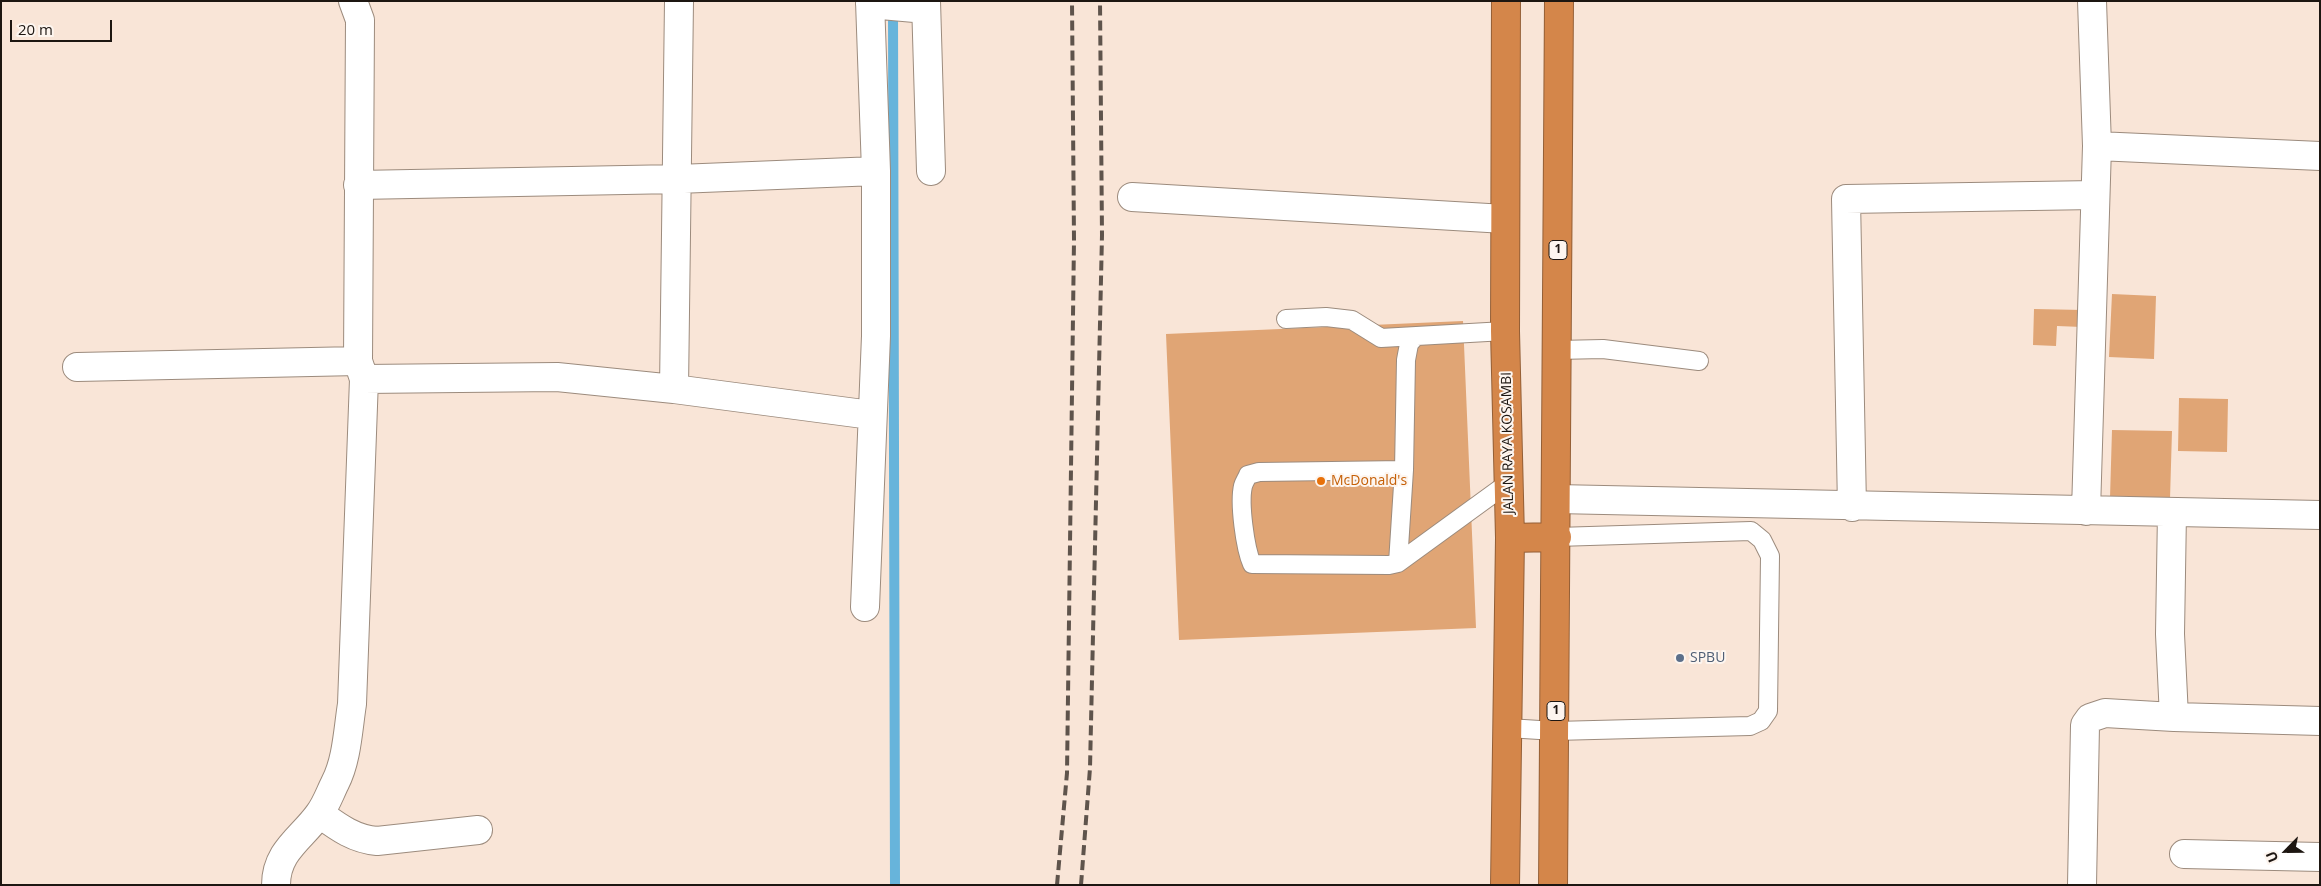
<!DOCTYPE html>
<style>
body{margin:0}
#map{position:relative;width:2321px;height:886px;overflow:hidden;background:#f9e5d7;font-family:"Open Sans",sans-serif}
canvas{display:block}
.frame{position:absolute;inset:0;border:2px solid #1d1611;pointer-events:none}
.north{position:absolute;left:2261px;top:826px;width:50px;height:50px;-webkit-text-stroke:4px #fdf5ef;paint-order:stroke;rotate:247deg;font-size:14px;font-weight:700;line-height:20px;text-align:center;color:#1d1611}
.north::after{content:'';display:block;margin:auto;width:18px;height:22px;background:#1d1611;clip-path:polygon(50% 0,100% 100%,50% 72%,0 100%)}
.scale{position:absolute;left:10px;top:20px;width:102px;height:22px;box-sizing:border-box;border:2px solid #1d1611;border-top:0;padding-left:6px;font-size:15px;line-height:18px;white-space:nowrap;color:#1d1611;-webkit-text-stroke:4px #fdf5ef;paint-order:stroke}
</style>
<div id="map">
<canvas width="2321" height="886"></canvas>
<div class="frame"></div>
<div class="north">U</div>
<div class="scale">20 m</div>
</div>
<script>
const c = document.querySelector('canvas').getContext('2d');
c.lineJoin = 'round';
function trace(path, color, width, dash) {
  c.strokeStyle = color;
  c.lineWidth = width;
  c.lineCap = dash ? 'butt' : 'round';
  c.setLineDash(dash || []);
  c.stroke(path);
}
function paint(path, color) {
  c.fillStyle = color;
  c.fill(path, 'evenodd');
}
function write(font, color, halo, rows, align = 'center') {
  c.font = font + ' "Open Sans",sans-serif';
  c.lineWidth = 4;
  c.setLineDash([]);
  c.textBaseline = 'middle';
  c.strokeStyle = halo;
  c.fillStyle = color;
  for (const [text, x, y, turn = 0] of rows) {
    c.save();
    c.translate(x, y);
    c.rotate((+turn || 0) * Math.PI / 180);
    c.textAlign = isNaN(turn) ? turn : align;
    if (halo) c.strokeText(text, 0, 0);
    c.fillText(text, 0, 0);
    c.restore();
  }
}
trace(new Path2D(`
 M893,8L895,885`), '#67b4db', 10);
paint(new Path2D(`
 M2112,294L2156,296L2154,359L2109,357Z
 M2034,309L2083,310L2082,327L2057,326L2056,346L2033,345Z
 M1463,321L1476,628L1179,640L1166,334Z
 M2179,398L2228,399L2227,452L2178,451Z
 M2112,430L2172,431L2170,499L2110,498Z`), '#e0a575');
const lane = new Path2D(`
 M1286,319L1326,317L1352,320L1381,338L1505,331
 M1557,350L1603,349L1699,361
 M1404,470L1259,472L1248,475C1247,478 1244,482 1243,486C1239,503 1245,548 1252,564L1389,565L1398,563L1508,483
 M1398,563L1404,470L1406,360L1409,344L1415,337
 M1508,728L1555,731L1750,726L1761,721L1768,711L1770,556L1762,540L1751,531L1557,537`);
const street = new Path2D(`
 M926,1L931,171
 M870,4L926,9
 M2097,146L2320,156
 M358,185L678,179L876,171
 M1132,197L1505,219
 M77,367L358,361
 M364,379L557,377L674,389L679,1
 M674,389L871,415
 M1556,499L2320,515
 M1852,507L1846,199L2095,195
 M2086,511L2097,146L2092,1
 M2172,512L2170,634L2174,717L2320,721
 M865,607L876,336V171L870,1
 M320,814C338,827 354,839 377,841L478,830
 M2184,854L2320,857
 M276,885C276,851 302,838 319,814C326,805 330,793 335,783C347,760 348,729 352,704L364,379L358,361L360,20L353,1
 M2082,885L2085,725L2090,718L2105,713L2174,717`);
const highway = new Path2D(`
 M1510,538L1557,537
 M1505,885L1510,538L1505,331L1506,1
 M1553,885L1559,1`);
trace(lane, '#9c8b7d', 20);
trace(street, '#9c8b7d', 30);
trace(highway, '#945f36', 30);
trace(lane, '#fff', 18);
trace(street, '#fff', 28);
trace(highway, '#d4864a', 28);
trace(new Path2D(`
 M1057,885L1067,773L1074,240L1072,1
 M1081,885L1090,768L1102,235L1100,1`), '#5f544c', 4, [10, 5]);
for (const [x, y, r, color] of [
 [1321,481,5,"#e8710a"],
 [1680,658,5,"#5c6f8a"]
]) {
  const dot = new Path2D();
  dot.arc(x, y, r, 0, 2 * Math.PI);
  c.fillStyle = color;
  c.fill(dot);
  trace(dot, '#fdf5ef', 2);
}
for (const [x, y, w] of [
 [1558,250,18],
 [1556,711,18]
]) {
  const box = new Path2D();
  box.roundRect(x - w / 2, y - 9.5, w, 19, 4);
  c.fillStyle = '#fdf5ef';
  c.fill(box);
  trace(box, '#1d1611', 1);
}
write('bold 12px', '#1d1611', null, [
 ["1",1558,250],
 ["1",1556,711]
]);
write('14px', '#1d1611', '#fdf5ef', [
 ["JALAN RAYA KOSAMBI",1508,443,-91]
]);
write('14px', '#c56008', '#fdf5ef', [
 ["McDonald's",1331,481]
], 'left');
write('14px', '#4e5e75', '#fdf5ef', [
 ["SPBU",1690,658]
], 'left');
</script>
